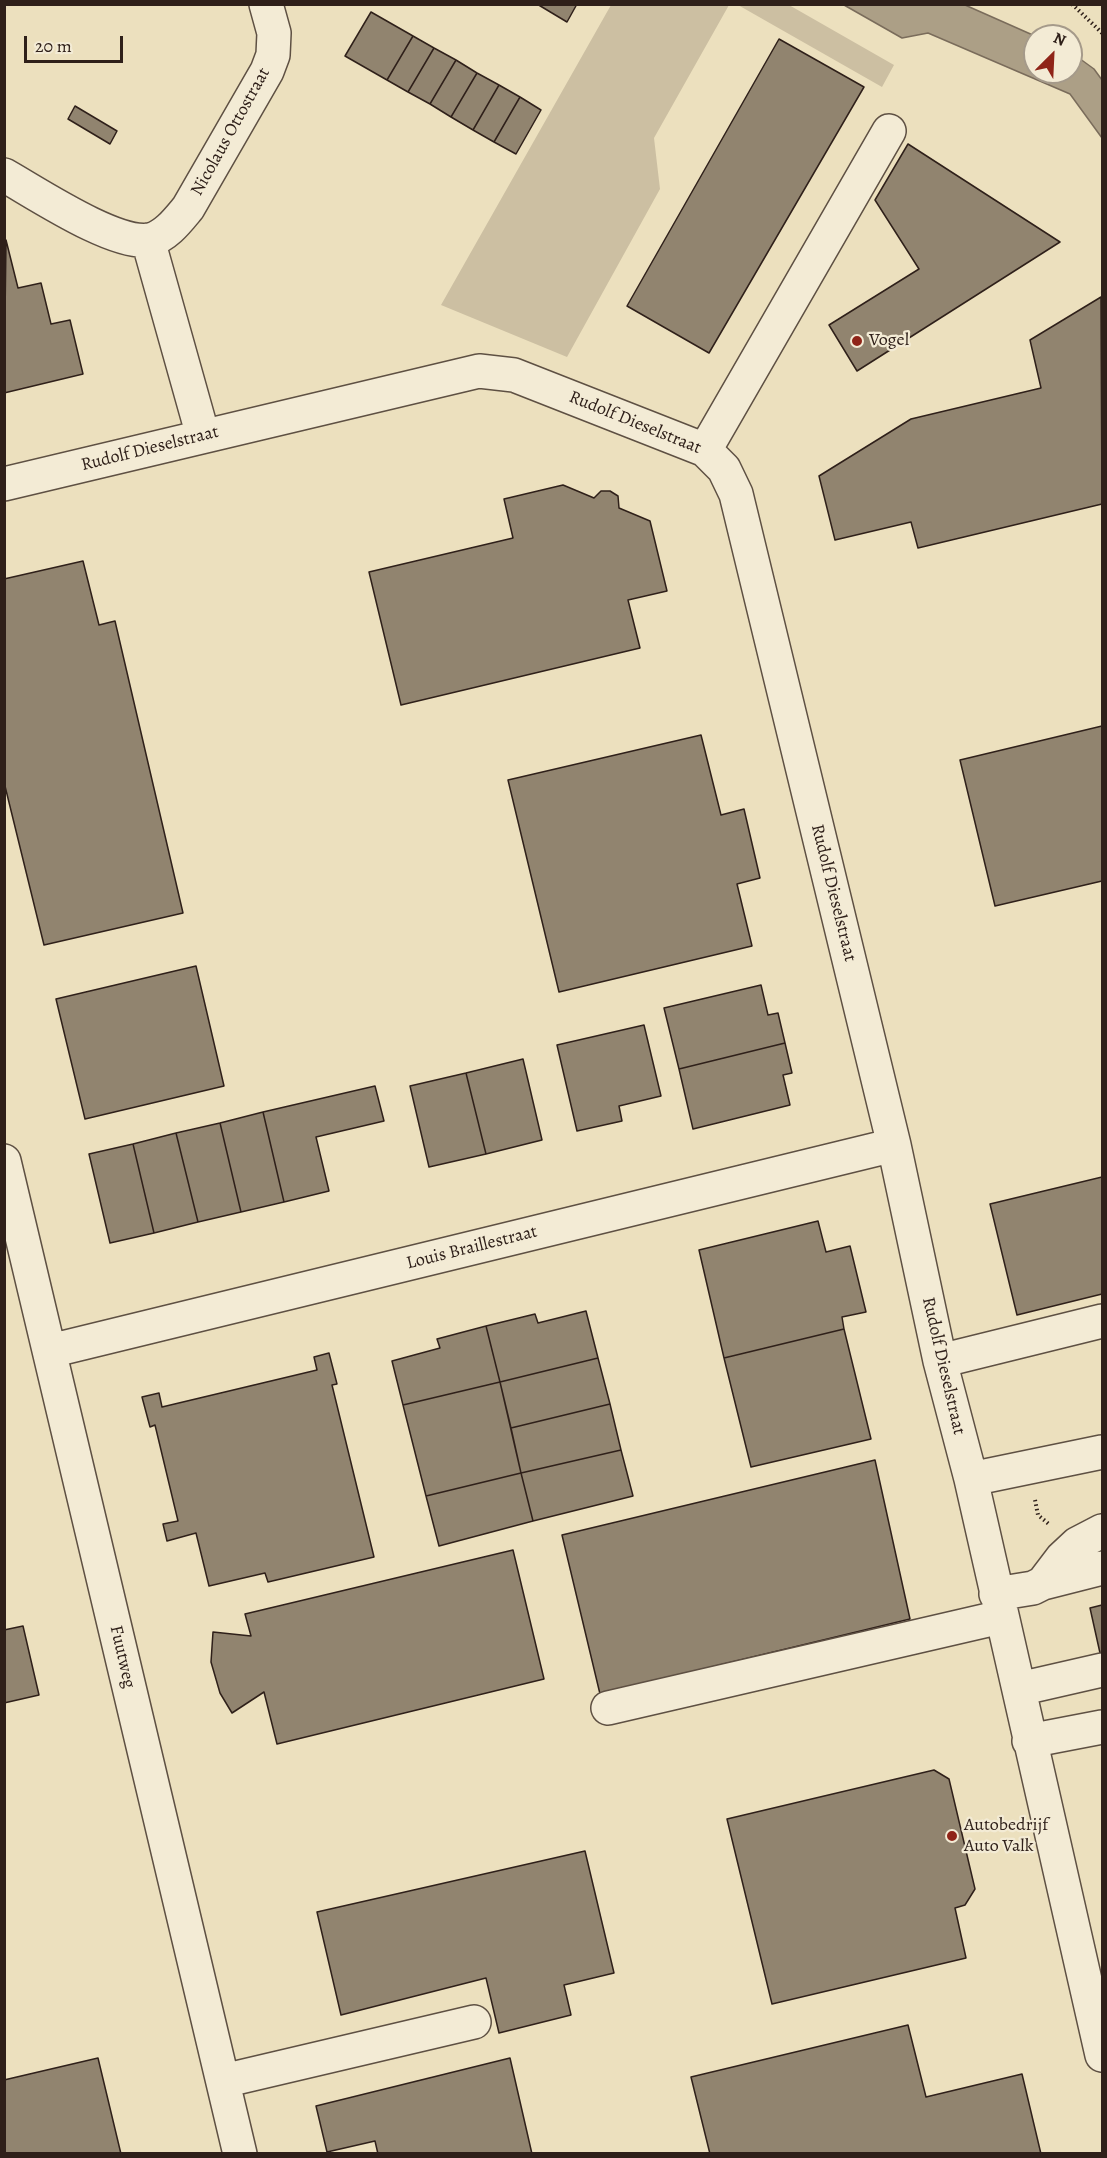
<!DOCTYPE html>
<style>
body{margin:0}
#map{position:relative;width:1107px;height:2158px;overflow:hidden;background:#ece0be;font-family:Alegreya,serif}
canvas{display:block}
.frame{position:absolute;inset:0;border:6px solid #2f201a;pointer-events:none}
.north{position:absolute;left:1023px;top:24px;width:60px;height:60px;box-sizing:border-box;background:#f3ebd5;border:2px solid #a59a8a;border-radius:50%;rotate:24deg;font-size:16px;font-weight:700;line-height:24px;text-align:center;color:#2f201a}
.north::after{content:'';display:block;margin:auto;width:21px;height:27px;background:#8f2418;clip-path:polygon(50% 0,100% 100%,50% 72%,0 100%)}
.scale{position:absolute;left:24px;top:36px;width:99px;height:27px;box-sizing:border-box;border:3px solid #2f201a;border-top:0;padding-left:8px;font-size:18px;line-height:21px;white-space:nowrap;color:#2f201a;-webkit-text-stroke:4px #f3ebd5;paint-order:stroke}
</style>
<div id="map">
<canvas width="1107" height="2158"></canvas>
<div class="frame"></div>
<div class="north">N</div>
<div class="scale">20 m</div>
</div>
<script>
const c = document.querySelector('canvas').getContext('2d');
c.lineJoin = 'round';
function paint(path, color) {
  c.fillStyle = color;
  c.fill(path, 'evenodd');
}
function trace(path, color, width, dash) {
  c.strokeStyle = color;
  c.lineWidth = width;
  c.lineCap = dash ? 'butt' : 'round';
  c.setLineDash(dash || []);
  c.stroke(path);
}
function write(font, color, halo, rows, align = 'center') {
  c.font = font + ' Alegreya,serif';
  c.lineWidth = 4.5;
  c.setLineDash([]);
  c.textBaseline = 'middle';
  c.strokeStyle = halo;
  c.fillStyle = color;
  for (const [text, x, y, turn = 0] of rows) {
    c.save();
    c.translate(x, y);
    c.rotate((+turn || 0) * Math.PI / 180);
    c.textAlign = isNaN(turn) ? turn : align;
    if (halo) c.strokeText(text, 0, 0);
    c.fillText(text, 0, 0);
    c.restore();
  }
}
paint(new Path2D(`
 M611,5H729L654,138L660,189L567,357L441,305Z
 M738,5H789L894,65L882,87Z`), '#ccbfa2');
const water = new Path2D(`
 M844,5H965L1035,36V72H1071L1072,53L1094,69L1102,80V138L1070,94L928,33L902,38Z`);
paint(water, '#ac9f86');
trace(water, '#7a6c5b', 1.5);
const building = new Path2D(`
 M537,4H577L567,22Z
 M371,12L413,36L387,80L345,56Z
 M413,36L434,48L408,92L387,80Z
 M779,39L864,87L709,353L627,306Z
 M434,48L456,60L430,104L408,92Z
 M456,60L477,73L451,117L430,104Z
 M477,73L499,85L473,130L451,117Z
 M499,85L520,97L494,142L473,130Z
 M520,97L541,110L516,154L494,142Z
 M75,106L117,131L110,144L68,119Z
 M908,144L1060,242L857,371L829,325L919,269L875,200Z
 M6,240L18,288L41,283L51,324L70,320L83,374L4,393Z
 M1101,297L1102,504L918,548L911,522L835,540L819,476L911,419L1041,388L1030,340Z
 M563,485L594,498L601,491H610L618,496L619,508L650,521L667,591L628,600L640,648L401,705L369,572L513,538L504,499Z
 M83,561L99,625L115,621L183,913L44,945L4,782V579Z
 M1102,726V881L995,906L960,760Z
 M701,735L721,815L744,809L760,878L737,884L752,946L559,992L508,780Z
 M196,966L224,1086L85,1119L56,999Z
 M761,985L768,1015L778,1013L785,1043L679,1069L664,1008Z
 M644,1025L661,1096L619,1106L622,1121L577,1131L557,1045Z
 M785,1043L792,1073L783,1075L790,1105L693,1129L679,1069Z
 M523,1059L542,1140L486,1154L466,1073Z
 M466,1073L486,1154L429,1167L410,1086Z
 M375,1086L384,1121L316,1137L329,1191L284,1202L263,1112Z
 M263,1112L284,1202L241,1212L220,1123Z
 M220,1123L241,1212L198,1222L176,1133Z
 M176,1133L198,1222L154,1233L133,1144Z
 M133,1144L154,1233L110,1243L89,1154Z
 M1102,1177V1294L1017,1315L990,1204Z
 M818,1221L826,1252L850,1246L866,1312L842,1317L844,1329L724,1358L699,1250Z
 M586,1311L598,1358L500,1382L486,1326L535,1314L538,1323Z
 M486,1326L500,1382L403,1405L392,1361L440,1348L437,1339Z
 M844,1329L871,1439L751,1467L724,1358Z
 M329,1353L337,1384L332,1385L374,1557L268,1582L265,1573L209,1586L196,1533L167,1541L163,1524L178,1521L155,1425L150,1427L142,1397L159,1393L162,1407L317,1370L314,1357Z
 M598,1358L610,1404L511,1428L500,1382Z
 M500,1382L521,1473L426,1496L403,1405Z
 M610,1404L621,1450L521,1473L511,1428Z
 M621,1450L633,1496L533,1521L521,1473Z
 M875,1460L910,1619L600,1694L562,1535Z
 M521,1473L533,1521L439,1546L426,1496Z
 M513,1550L544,1679L277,1744L264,1692L232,1713L220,1693L211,1662L213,1632L251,1636L245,1614Z
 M1102,1605V1662L1090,1608Z
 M23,1626L39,1695L4,1703V1630Z
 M934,1770L949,1779L975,1889L965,1905L955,1908L966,1958L772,2004L727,1819Z
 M585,1851L614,1973L564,1985L571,2015L499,2033L486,1978L341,2015L317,1912Z
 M908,2025L926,2097L1022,2074L1041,2154H710L691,2077Z
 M98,2058L121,2154H4V2080Z
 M510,2058L532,2154H378L375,2141L327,2152L316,2106Z`);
paint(building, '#91846f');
trace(building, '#2f201a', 1.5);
const minor = new Path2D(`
 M4,175C36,193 115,246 150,240C166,236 178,220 188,208L267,71L273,55L274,33L266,4
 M148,240L203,436
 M705,450L889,131
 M4,484L479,371L514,375L705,450L724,469L736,494L894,1145L940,1361L971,1479L1102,2055
 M4,1161L240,2154
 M50,1351L894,1145
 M940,1361L1102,1321
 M971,1479L1102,1452
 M1043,1583L1102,1568
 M996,1594L1033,1588L1043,1583L1062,1558L1077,1544L1102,1531
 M1019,1689L1102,1670
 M608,1708L1001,1617
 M1029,1741L1102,1727
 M223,2081L474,2022`);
trace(minor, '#5e5043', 36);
trace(new Path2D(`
 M1072,4L1102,33
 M1035,1500L1038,1515L1050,1525`), '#2f201a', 4, [1.5, 3]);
trace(minor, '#f3ebd5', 33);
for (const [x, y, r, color] of [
 [857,341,6,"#8f2418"],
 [952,1836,6,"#8f2418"]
]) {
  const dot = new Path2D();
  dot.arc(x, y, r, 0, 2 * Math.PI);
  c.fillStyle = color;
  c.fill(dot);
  trace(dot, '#f3ebd5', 2);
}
write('18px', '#2f201a', '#f3ebd5', [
 ["Nicolaus Ottostraat",231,132,-61],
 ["Rudolf Dieselstraat",635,423,22],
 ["Rudolf Dieselstraat",150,449,-14],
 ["Rudolf Dieselstraat",833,893,76],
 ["Louis Braillestraat",472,1248,-14],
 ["Rudolf Dieselstraat",943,1366,77],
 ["Fuutweg",122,1657,77]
]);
write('18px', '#2f201a', '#f3ebd5', [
 ["Vogel",869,341],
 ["Autobedrijf",964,1826],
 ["Auto Valk",964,1847]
], 'left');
</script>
